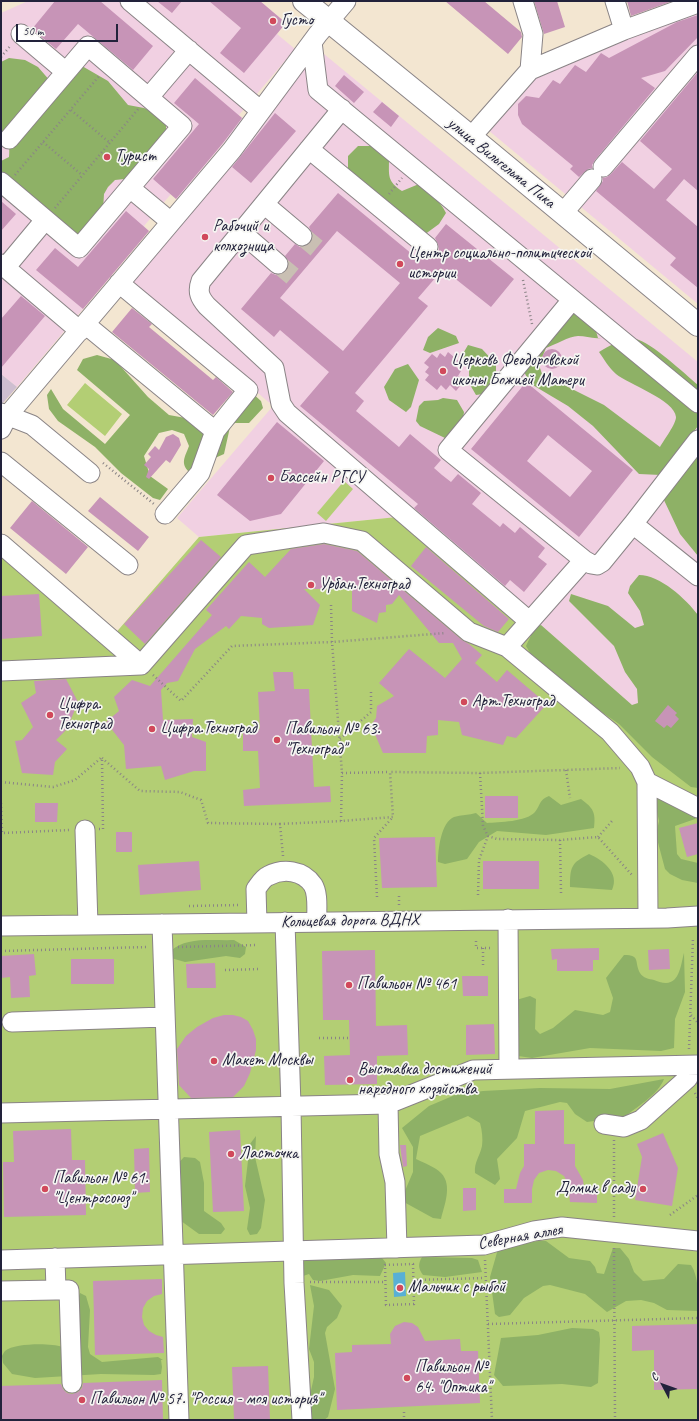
<!DOCTYPE html>
<meta charset="utf-8">
<style>
body{margin:0}
#map{position:relative;width:699px;height:1421px;overflow:hidden;background:#f3e6d1;font-family:Caveat,sans-serif}
canvas{display:block}
.frame{position:absolute;inset:0;border:2px solid #22223b;pointer-events:none}
.north{position:absolute;left:643px;top:1365px;width:40px;height:40px;-webkit-text-stroke:3px #f6f6f2;paint-order:stroke;rotate:311deg;font-size:11px;font-weight:700;line-height:16px;text-align:center;color:#22223b}
.north::after{content:'';display:block;margin:auto;width:14px;height:18px;background:#22223b;clip-path:polygon(50% 0,100% 100%,50% 72%,0 100%)}
.scale{position:absolute;left:16px;top:24px;width:102px;height:18px;box-sizing:border-box;border:2px solid #22223b;border-top:0;padding-left:5px;font-size:12px;line-height:14px;white-space:nowrap;color:#22223b;-webkit-text-stroke:3px #f6f6f2;paint-order:stroke}
</style>
<div id="map">
<canvas width="699" height="1421"></canvas>
<div class="frame"></div>
<div class="north">С</div>
<div class="scale">50 m</div>
</div>
<script>
const c = document.querySelector('canvas').getContext('2d');
c.lineJoin = 'round';
function paint(path, color) {
  c.fillStyle = color;
  c.fill(path, 'evenodd');
}
function trace(path, color, width, dash) {
  c.strokeStyle = color;
  c.lineWidth = width;
  c.lineCap = dash ? 'butt' : 'round';
  c.setLineDash(dash || []);
  c.stroke(path);
}
function write(font, color, halo, rows, align = 'center') {
  c.font = font + ' Caveat,sans-serif';
  c.lineWidth = 3.5;
  c.setLineDash([]);
  c.textBaseline = 'middle';
  c.strokeStyle = halo;
  c.fillStyle = color;
  for (const [text, x, y, turn = 0] of rows) {
    c.save();
    c.translate(x, y);
    c.rotate((+turn || 0) * Math.PI / 180);
    c.textAlign = isNaN(turn) ? turn : align;
    if (halo) c.strokeText(text, 0, 0);
    c.fillText(text, 0, 0);
    c.restore();
  }
}
paint(new Path2D(`
 M28,1H260L286,23L277,34L295,49L239,115L244,119L177,199L171,194L144,226L149,231L17,387L1,374V13Z
 M698,8V304L488,130L531,75Z
 M324,54L698,362V706L669,740L407,516L199,537L177,518L273,406L128,281L304,61Z`), '#f1d0e2');
paint(new Path2D(`
 M1,374L17,387L3,403L1,410Z`), '#cebed0');
paint(new Path2D(`
 M85,383L122,414L105,436L67,405Z
 M344,481L353,489L326,521L317,513Z
 M407,516L512,611L669,739L698,706V1420H1V538L113,636L199,537Z`), '#b3ce74');
paint(new Path2D(`
 M9,58L25,60L38,67L51,82L82,66L108,81L128,105L144,108L155,113L166,124V140L134,178L115,180L108,187L104,194L103,210L69,251L45,232L1,186V161L9,157C10,146 9,141 1,133V62Z
 M358,146H372L389,159C389,176 387,181 402,191L419,184C430,191 440,201 446,213L439,224L424,235L348,170V156Z
 M578,311L594,324L598,338H601C592,339 586,336 578,336C569,336 555,345 546,348L539,365L542,374L604,405L660,447C664,440 676,424 676,417C675,400 628,384 616,374C609,368 604,359 599,352C608,346 625,337 636,339C651,342 685,374 698,385V426L661,475L639,474L593,426L568,406L531,384L524,372L573,313Z
 M438,328L456,336L459,343L430,353L423,350L428,337Z
 M468,345L482,349L496,364V378L483,394L476,395L469,383V369L461,357Z
 M97,355L115,360L148,397L169,415L213,423L251,392L261,401L263,408L249,423H235L230,427L224,454L206,462L189,472C180,463 185,457 189,446L184,434L172,430L159,433L144,456L150,476L168,489L160,500L153,498L121,473L95,447L58,421L49,409L47,395L51,389L63,409L105,444L130,415L77,370L83,359Z
 M408,364L419,380L411,407L406,412L389,400L384,387L395,369Z
 M443,398L457,400L464,412L463,419L445,438L420,426L416,421L419,406L424,401L438,400Z
 M698,456V556L680,534L663,498Z
 M639,575C660,575 686,599 698,615V788L691,787L652,757L619,724L563,685L535,661L526,646L535,627L541,625L632,705L638,703L637,689L625,672L614,646L569,601L571,594L608,606L635,628L644,625L640,611L628,593L630,586Z
 M653,793L659,796L676,808L698,814L695,819L675,826L677,854L681,859L698,863V883L682,880L670,874L665,869L656,835L659,821Z
 M549,796L561,805L581,799C593,808 596,812 594,828L546,835L497,831L479,842L467,859L445,864L438,862C438,850 441,822 454,817C461,815 469,815 476,813L487,823C499,822 526,822 535,812C541,804 539,800 549,796Z
 M589,854C603,860 620,873 612,890L570,887C570,867 571,863 589,854Z
 M234,940L246,947L245,954L240,958L226,956L185,962L171,958V951C186,936 214,941 234,940Z
 M684,953L685,992L675,1019L674,1048L661,1051L590,1048L532,1058L518,1056L516,1000L530,996L536,999L535,1029L540,1034L553,1028L575,1010L603,1015L610,1012L613,998L606,978L624,955C641,955 634,962 640,973C643,978 649,979 654,980C657,981 662,983 666,983C680,983 681,963 684,953Z
 M664,1079C658,1095 635,1108 622,1119L601,1117L594,1121L587,1122L575,1114L567,1103L560,1102L525,1111L517,1138L497,1159L500,1179L495,1185L475,1173C474,1162 480,1156 482,1146C483,1139 482,1130 480,1123L468,1116L420,1136L416,1159C424,1163 435,1167 441,1173C453,1185 444,1206 441,1219L433,1218L402,1201V1198L413,1172V1147L402,1128L429,1106L455,1095L483,1091L540,1088L610,1089Z
 M256,1136L255,1157L265,1200L261,1228L257,1234L250,1235L247,1229L250,1208L245,1186L250,1144Z
 M184,1157L195,1158L200,1162L204,1183V1211L221,1223L225,1229L221,1234H199L177,1218L174,1168Z
 M539,1241H546L569,1258L590,1261L595,1267L597,1273L604,1274L613,1248H620L629,1259L634,1272L643,1281L664,1279L678,1264L691,1265C699,1277 698,1296 698,1311L667,1310L654,1303L641,1300L626,1301L607,1312L585,1294L550,1285L543,1286L524,1298L510,1315L499,1317L495,1314L490,1277L498,1249L504,1246Z
 M316,1256L382,1258L386,1263L380,1276L353,1275L320,1281L313,1280L309,1274L303,1276V1261Z
 M422,1257L472,1258L478,1260L482,1272L445,1277L423,1275C418,1268 418,1264 422,1257Z
 M310,1285L329,1290L342,1306L337,1318L327,1327L325,1333L335,1389L328,1417L324,1420L309,1419L306,1413L314,1377V1362L309,1349L314,1306Z
 M80,1293L86,1296L90,1310L88,1347L90,1354L102,1362L158,1357L163,1360H161L162,1367L161,1374L154,1375L101,1374L35,1378L12,1374L3,1363L2,1356C3,1354 4,1352 5,1351C15,1343 51,1343 62,1347Z
 M572,1328L593,1329L599,1332L600,1339L598,1383L591,1387L562,1384L503,1386L494,1375L501,1338L538,1335Z`), '#8eb166');
paint(new Path2D(`
 M405,1272L406,1296L394,1297L393,1273Z`), '#58b0d5');
paint(new Path2D(`
 M55,1H100L153,46L133,70L78,24L56,49L32,29Z
 M157,1H182L172,13Z
 M209,1H260L286,23L244,73L220,53L241,28Z
 M445,1H484L521,32L522,37L508,54Z
 M534,1H557L565,27L544,34Z
 M627,1H669L670,2L631,16Z
 M698,15V37L665,71L641,78L655,88L595,160L592,165V168L588,169L579,177L570,169L573,166L522,124L518,115V104L526,96L539,98L553,80L560,84L575,65L586,72L601,53L609,58L677,22Z
 M698,72V191L684,179L666,200L698,227V288L670,265L676,258L596,191L603,181V178L607,177L611,174L622,162L654,189L672,169L640,141Z
 M344,75L364,92L354,103L335,86Z
 M195,78L242,118L223,143L176,199L153,179L199,124L174,103Z
 M382,102L399,116L391,127L373,112Z
 M275,113L296,131L251,183L232,167Z
 M338,193L418,259L421,255L426,258L431,257L437,254L439,249L438,244L435,238L446,224L514,279L491,307L443,269L418,298L428,306L355,393L364,401L356,411L399,447L410,434L441,460L434,468L442,475L451,482L458,474L481,493L472,504L500,527L503,523L515,533L520,527L545,548L538,557L547,564L524,592L510,580L505,586L414,508L418,504L300,406L329,372L280,330L274,337L241,309L271,273L276,275L281,274L287,271L289,266L288,261L285,256L295,244L300,247L305,246L311,243L313,238L312,233L309,227ZM337,231L400,283L343,351L280,298Z
 M1,201L16,214L1,231Z
 M126,211L149,231L83,309L36,270L55,248L78,267Z
 M21,296L45,316L1,368V319Z
 M132,308L152,324L149,327L213,380L216,377L233,392L213,415L112,332Z
 M542 359a10 10 0 1 1 20 0a10 10 0 1 1-20 0Z
 M448,352L460,362L456,367L461,371L458,376L464,381L456,391L450,385L446,390L441,385L437,390L425,380L429,375L425,372L429,367L424,363L432,354L437,358L440,353L445,357Z
 M526,382L633,470L579,537L471,449ZM548,435L592,471L570,497L527,461Z
 M277,422L324,461L281,514L250,521L217,495Z
 M173,434L179,438L181,445L170,463L166,460L149,479L146,477L149,469L144,465L151,457L148,454L155,446L159,450L166,437Z
 M100,497L149,537L138,551L88,511Z
 M32,501L88,547L66,574L10,528Z
 M201,540L221,557L145,644L124,624Z
 M324,544L357,551L462,640L469,644L482,655L475,663L497,682L507,670L547,704L516,738L507,736L503,745L462,735L459,722L438,720V735L427,736L426,753H383L371,725L376,718L377,706L394,696L379,683L409,649L445,678L462,659L453,643H439L399,595L392,604L386,605V612L379,613L377,623L352,611V589H304L320,605L313,625L269,628L262,624V618L241,616L229,629L226,626L195,649L178,681L167,683L161,690L163,720L193,719L192,737L206,742V771H194L165,780L161,766L126,769L124,745L106,722L119,711L114,697L132,680L150,686L212,615L206,610L249,562L265,577L291,549Z
 M426,547L509,619L498,632L484,626L411,566Z
 M39,594L42,636L1,639V596Z
 M273,672H293L294,689H309L314,787L330,786L331,802L244,806L243,790L260,788L258,751H243V730L260,729L258,692L275,691Z
 M66,679L78,702L67,729L56,740L67,749L55,762L53,775L22,773L15,741L22,740L33,727L21,703L36,693L34,681Z
 M668,705L677,713L675,715L679,719L671,728L667,725L664,728L655,721Z
 M485,796H518V818H485Z
 M35,803H58L57,822H35Z
 M698,823V854L687,857L679,828Z
 M116,832H132V852H116Z
 M435,837L437,887L382,888L379,838Z
 M199,861L201,890L140,895L138,865Z
 M483,861H539V889H483Z
 M599,948V960H593V971H557V959L552,960L551,949Z
 M669,949L670,969L649,970L648,950Z
 M375,950L376,1026L407,1025L408,1055L377,1056V1084L325,1085L324,1056L350,1055L349,1020H323L322,951Z
 M34,954L36,975L29,976L30,997L11,998L10,977L1,978V956Z
 M71,959H114V984H71Z
 M215,963L216,988H187L186,964Z
 M462,976H488V996H463Z
 M224,1015H233L241,1017L248,1021L253,1030L256,1039V1050L250,1073L244,1086L233,1097L191,1098L179,1085L177,1049L186,1036L197,1027L213,1018Z
 M494,1024L495,1054L466,1055V1025Z
 M564,1110V1144H575V1166L583,1180L584,1188H597V1203L570,1202L568,1184L564,1176L556,1171L548,1170L539,1173L534,1180L532,1189V1203H504V1189H516L520,1173L524,1166V1144H535V1111Z
 M71,1129L72,1160H85L86,1215L4,1217L3,1162H14L13,1131Z
 M240,1130L244,1211L213,1212L209,1132Z
 M663,1133L678,1168L672,1206L635,1200L642,1157L637,1144Z
 M400,1145H406L407,1166L403,1167Z
 M149,1148L150,1192L135,1193L134,1149Z
 M463,1188H476V1210L463,1211Z
 M162,1279V1294L154,1296L147,1301L143,1308L142,1317L144,1325L149,1331L156,1335L163,1337L164,1353L95,1355L93,1281Z
 M404,1322L412,1323L418,1327L425,1341L460,1339L461,1351H478L480,1403L337,1410L335,1353L352,1352V1345L391,1344L390,1334L395,1326Z
 M698,1324V1389L654,1390V1350L632,1351V1326Z
 M268,1366L270,1420H234L232,1367Z
 M162,1380L163,1420H1V1386L61,1384L63,1389L67,1393L72,1394L78,1392L82,1388L83,1383Z`), '#c794b7');
trace(new Path2D(`
 M302,236L320,251
 M278,264L296,279`), '#c9bfb3', 19, [19, 10]);
const minor = new Path2D(`
 M130,1L261,111
 M523,1L533,34L530,70
 M615,1L624,30
 M21,34L66,72
 M312,42L318,90L698,403
 M149,97L189,50
 M342,109L201,281C197,292 200,298 207,306L274,368L281,404L287,413L529,621
 M471,137L530,70L624,30L698,3
 M309,149L428,247
 M603,167L698,55
 M1,182L79,248L182,126L88,46L9,139
 M130,188L171,222
 M264,204L302,236
 M563,213L592,179
 M241,232L278,264
 M1,264L80,331
 M5,268L45,220
 M119,283L248,390L215,431L200,473L165,514
 M572,300L448,450L584,560L591,564L597,565L602,562L633,524L698,576
 M85,324L215,431
 M1,413L32,425L90,473
 M1,429L8,415L232,150L318,34L346,1
 M1,462L128,565
 M633,524L698,440
 M1,544L141,665
 M507,647L584,560
 M1,671L141,665L246,545L324,533L362,541L469,632L507,647L610,732L640,767L647,782L648,917
 M647,782L698,808
 M85,830L88,925
 M508,919L509,1069
 M285,922L291,1106L294,1283L302,1420
 M257,923L256,889C259,885 263,878 268,876C283,868 303,870 313,885C319,895 316,911 317,922
 M162,924L179,1420
 M1,926L667,918L698,916
 M12,1022L165,1017
 M388,1104L389,1154L395,1182L397,1248
 M1,1113L388,1104L473,1070L698,1065
 M604,1124L624,1127L641,1120L688,1078L689,1066
 M1,1260L484,1245L534,1231L562,1227L698,1241
 M56,1290H69L72,1383
 M1,1291L56,1290L55,1258`);
const major = new Path2D(`
 M304,1L471,137L698,325`);
trace(minor, '#8a8486', 21);
trace(major, '#8a8486', 24);
trace(new Path2D(`
 M1,57L11,45
 M71,110L110,143
 M43,142L82,175
 M15,175L100,75
 M389,194L402,178
 M55,208L139,108
 M523,280L532,324
 M103,463L154,504
 M331,605L332,642L342,773
 M153,675L181,701L232,646L332,642L446,633
 M340,739L371,712V690
 M102,758L140,791L180,792L201,800L208,823L280,824
 M566,770L570,798
 M480,773L483,826L488,836L497,839L560,840L598,837L632,875
 M1,782L53,787L75,780L101,758
 M1,803L2,833L70,830
 M341,821L342,773L390,772
 M99,829H103L102,758
 M598,837L612,821
 M560,840L561,893
 M283,856L280,824L341,821L393,817L390,772L480,773L620,768
 M478,895L479,860L488,836
 M399,896V907
 M377,897L374,838L393,817
 M189,906L240,905
 M476,941V948H491V946
 M178,947L258,945
 M483,948V966
 M1,951L147,947
 M225,970L259,969
 M691,1015L698,1023
 M319,1038H349
 M689,1049L693,938
 M695,1093L698,1099
 M614,1140V1217
 M670,1215L698,1195
 M614,1248L615,1420
 M485,1260L492,1420
 M413,1264L414,1304L386,1305L385,1265Z
 M413,1280L485,1278
 M310,1282H386
 M488,1324L698,1318
 M404,1412V1420`), '#8a8486', 2.5, [1, 3]);
trace(minor, '#fff', 19);
trace(major, '#fff', 22);
for (const [x, y, r, color] of [
 [273,21,4,"#d1495b"],
 [107,157,4,"#d1495b"],
 [205,237,4,"#d1495b"],
 [400,264,4,"#d1495b"],
 [443,371,4,"#d1495b"],
 [271,478,4,"#d1495b"],
 [311,585,4,"#d1495b"],
 [464,702,4,"#d1495b"],
 [50,715,4,"#d1495b"],
 [152,729,4,"#d1495b"],
 [277,740,4,"#d1495b"],
 [349,985,4,"#d1495b"],
 [214,1061,4,"#d1495b"],
 [350,1080,4,"#d1495b"],
 [231,1154,4,"#d1495b"],
 [45,1189,4,"#d1495b"],
 [643,1189,4,"#d1495b"],
 [400,1288,4,"#d1495b"],
 [407,1378,4,"#d1495b"],
 [82,1400,4,"#d1495b"]
]) {
  const dot = new Path2D();
  dot.arc(x, y, r, 0, 2 * Math.PI);
  c.fillStyle = color;
  c.fill(dot);
  trace(dot, '#f6f6f2', 1.5);
}
write('17px', '#22223b', '#f6f6f2', [
 ["Густо",281,21],
 ["Турист",115,157],
 ["Рабочий и",213,227],
 ["колхозница",213,247],
 ["Центр социально-политической",408,254],
 ["истории",408,274],
 ["Церковь Феодоровской",451,361],
 ["иконы Божией Матери",451,381],
 ["Бассейн РГСУ",279,478],
 ["Урбан.Техноград",319,585],
 ["Арт.Техноград",472,702],
 ["Цифра.",58,705],
 ["Техноград",58,725],
 ["Цифра.Техноград",160,729],
 ["Павильон № 63.",285,730],
 ["\"Техноград\"",285,750],
 ["Павильон № 461",357,985],
 ["Макет Москвы",222,1061],
 ["Выставка достижений",358,1070],
 ["народного хозяйства",358,1090],
 ["Ласточка",239,1154],
 ["Павильон № 61.",53,1179],
 ["\"Центросоюз\"",53,1199],
 ["Домик в саду",635,1189,"right"],
 ["Мальчик с рыбой",408,1288],
 ["Павильон №",415,1368],
 ["64. \"Оптика\"",415,1388],
 ["Павильон № 57. \"Россия - моя история\"",90,1400]
], 'left');
write('17px', '#22223b', '#f6f6f2', [
 ["улица Вильгельма Пика",501,163,39],
 ["Кольцевая дорога ВДНХ",350,921,-1],
 ["Северная аллея",520,1237,-10]
]);
</script>
